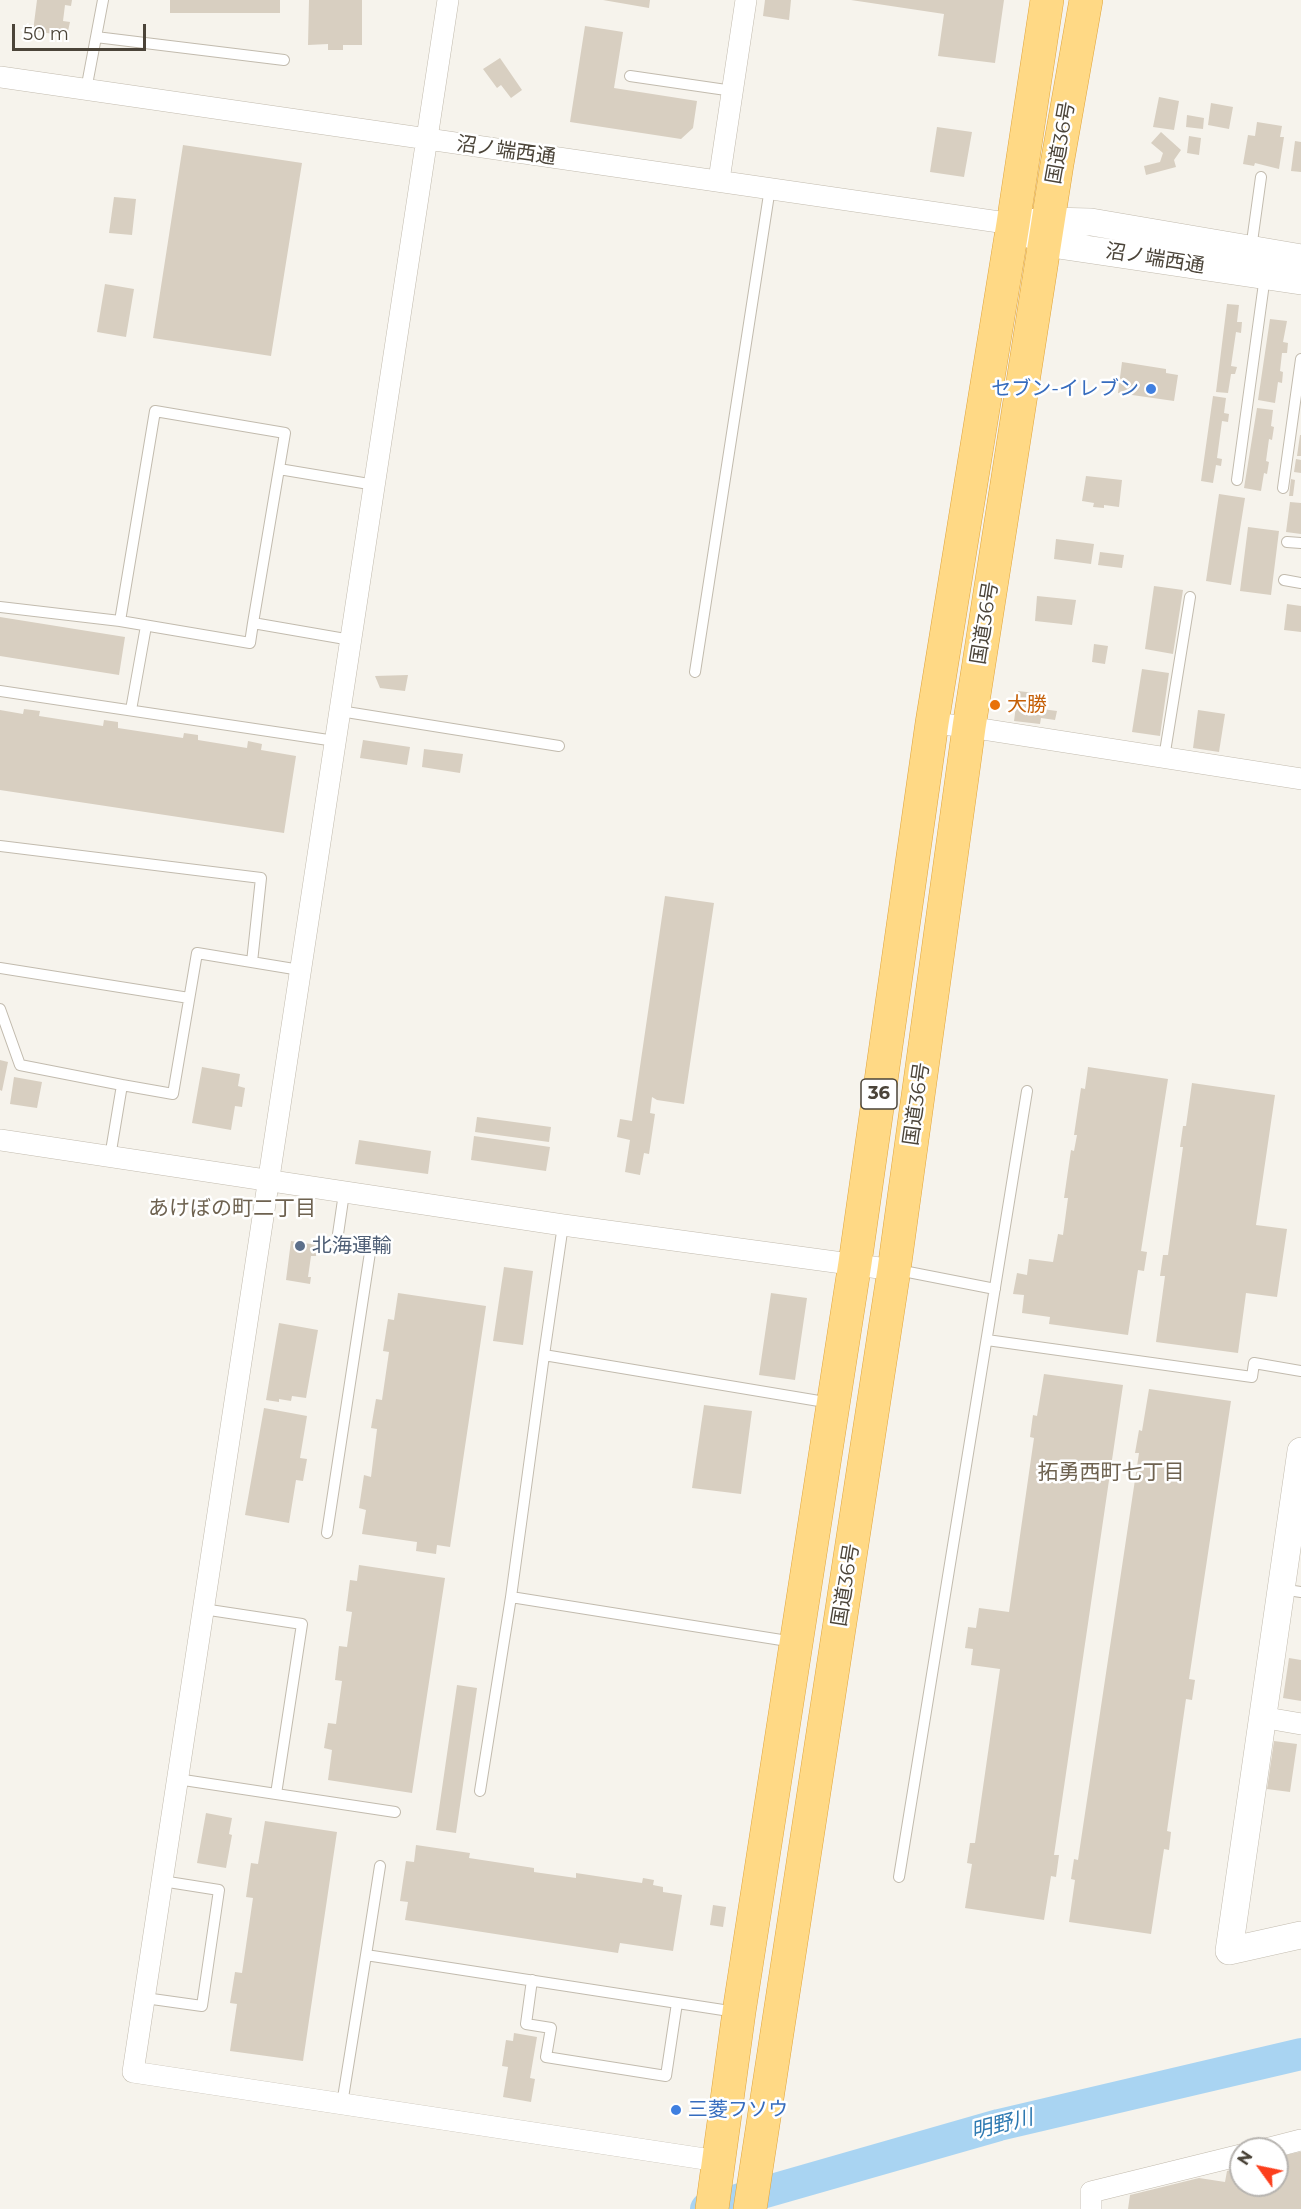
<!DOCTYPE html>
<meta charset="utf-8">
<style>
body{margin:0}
#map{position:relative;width:1301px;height:2209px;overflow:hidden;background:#f6f3ec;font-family:Montserrat,sans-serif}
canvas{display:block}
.north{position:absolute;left:1229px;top:2137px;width:60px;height:60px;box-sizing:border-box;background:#fff;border:2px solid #b7b4b0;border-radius:50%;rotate:303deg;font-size:16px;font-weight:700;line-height:24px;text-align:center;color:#4b4439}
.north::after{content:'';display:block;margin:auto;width:21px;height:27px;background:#fc3f1d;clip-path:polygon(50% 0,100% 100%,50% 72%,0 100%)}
.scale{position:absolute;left:12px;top:24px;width:134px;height:27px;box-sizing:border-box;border:3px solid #4b4439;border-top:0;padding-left:8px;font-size:18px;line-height:21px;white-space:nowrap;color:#4b4439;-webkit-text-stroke:4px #fff;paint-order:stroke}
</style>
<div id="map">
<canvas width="1301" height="2209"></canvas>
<div class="north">N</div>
<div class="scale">50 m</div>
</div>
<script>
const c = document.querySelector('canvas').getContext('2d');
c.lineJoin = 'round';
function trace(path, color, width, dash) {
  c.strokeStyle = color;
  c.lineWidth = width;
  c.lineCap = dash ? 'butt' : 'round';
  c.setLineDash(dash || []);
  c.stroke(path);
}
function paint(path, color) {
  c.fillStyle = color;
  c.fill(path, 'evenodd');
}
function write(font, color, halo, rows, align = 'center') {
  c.font = font + ' Montserrat,"Noto Sans JP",sans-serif';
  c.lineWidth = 5;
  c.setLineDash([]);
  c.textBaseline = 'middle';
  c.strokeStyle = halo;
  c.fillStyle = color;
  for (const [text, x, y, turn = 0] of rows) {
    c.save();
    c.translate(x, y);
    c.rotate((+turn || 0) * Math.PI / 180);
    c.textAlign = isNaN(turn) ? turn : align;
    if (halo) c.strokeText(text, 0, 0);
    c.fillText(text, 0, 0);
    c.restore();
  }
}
trace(new Path2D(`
 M706,2209L999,2125L1301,2054`), '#a9d4f2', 32);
paint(new Path2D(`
 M37,0H72L71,6L65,5L63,21L70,22L68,31L62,30L61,35L33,31Z
 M170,0H280V13H170Z
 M309,0H362V45H343V50H328V44L308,45Z
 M603,0H650L649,8Z
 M765,0H791L789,20L763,16Z
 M851,0H1004L995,63L938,56L944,14Z
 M585,26L623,32L614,88L697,101L693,128L681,139L570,122Z
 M500,58L522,90L511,98L501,85L497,88L483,69Z
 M1159,97L1179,101L1174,130L1153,127Z
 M1211,103L1233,107L1229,129L1208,125Z
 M1187,115L1204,118L1203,129L1186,127Z
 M1257,122L1282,126L1280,137H1284L1279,169L1255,163L1254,166L1243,164L1248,135L1255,136Z
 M937,127L972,132L964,177L930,172Z
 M1161,132L1181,150L1174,160L1176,167L1146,175L1144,166L1160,162L1163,153L1151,143Z
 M1189,136L1201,138L1199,155L1187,153Z
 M1295,141L1301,142V172L1291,171Z
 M183,145L302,163L271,356L153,338Z
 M114,197L136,199L132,235L109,233Z
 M105,284L134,289L126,337L97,332Z
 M1227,304L1239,305L1237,322H1242L1241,333L1236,332L1231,366L1237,367L1235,374H1231L1228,393L1216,392Z
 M1270,319L1287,321L1283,342L1288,343L1287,353H1282L1280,371L1283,372L1282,383L1278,382L1275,403L1258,400Z
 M1122,362L1166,369V373L1178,375L1174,401L1118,393Z
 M1213,396L1226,398L1224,413L1229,414L1228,422L1222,421L1217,458L1222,459L1221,466L1216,465L1213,483L1201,481Z
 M1257,408L1273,410L1271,426L1274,427L1272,440L1269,439L1266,461L1269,462L1267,474L1264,473L1261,491L1244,488Z
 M1300,435H1301V456H1297Z
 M1296,459L1301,460V473L1294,472Z
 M1086,476L1122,480L1119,507L1104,505V508L1093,507L1094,503L1082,501Z
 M1291,479L1295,480L1293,496H1289Z
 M1219,494L1245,498L1231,585L1206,581Z
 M1290,502L1301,503V534L1286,532Z
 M1248,527L1279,531L1271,595L1240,591Z
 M1056,539L1094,544L1091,564L1054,559Z
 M1100,552L1124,555L1122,568L1098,565Z
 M1154,586L1183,590L1173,654L1145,649Z
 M1037,596L1076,600L1072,625L1035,621Z
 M1287,604L1301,606V632L1284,630Z
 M0,617L125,637L119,675L0,656Z
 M1094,644L1108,646L1105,664L1092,662Z
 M1142,669L1169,673L1160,736L1132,732Z
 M408,675L405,691L380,688L375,676Z
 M1018,691L1044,694L1042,709L1057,711L1055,720L1041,718L1040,724L1014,721Z
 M24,709L40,711L39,716L103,726L104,720L118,722V728L183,738L184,733L198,735V740L247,748L248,741L262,744L261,750L296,756L284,833L0,790V710L23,714Z
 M1198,710L1225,714L1219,752L1193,748Z
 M363,740L410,747L407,765L360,758Z
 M424,749L463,754L460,773L422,767Z
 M665,896L714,903L684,1104L657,1100L652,1097L650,1113L655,1114L649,1154L644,1153L640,1175L625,1172L630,1140L617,1137L620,1119L632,1121Z
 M0,1060L8,1062L2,1091L0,1090Z
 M202,1067L240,1074L238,1086L245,1088L242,1107L235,1106L231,1130L192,1123Z
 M1088,1067L1168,1079L1141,1251L1147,1252L1144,1271L1138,1270L1128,1335L1049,1324L1050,1317L1022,1313L1024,1295L1013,1294L1017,1273L1027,1275L1029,1259L1053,1262L1058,1234L1063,1235L1068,1198H1064L1071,1150L1074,1151L1077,1135H1074L1081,1088L1085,1089Z
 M14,1077L42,1082L37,1108L10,1104Z
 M1192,1083L1275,1095L1256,1225L1287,1229L1277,1297L1246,1293L1238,1353L1156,1342L1165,1276H1160L1163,1255H1168L1183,1147H1180L1183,1126H1186Z
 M477,1117L551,1127L549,1142L475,1132Z
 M474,1136L550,1147L546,1171L471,1160Z
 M359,1140L431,1151L428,1174L355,1164Z
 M291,1241L317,1245L316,1256H311L308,1277H311L310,1284L286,1280Z
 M504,1267L533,1271L523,1345L493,1341Z
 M398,1293L486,1306L450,1547L437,1545L436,1554L416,1551L417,1542L362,1534L366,1510L359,1508L364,1475L371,1477L377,1429L371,1428L376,1399L382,1400L389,1352L383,1351L388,1319L394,1320Z
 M771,1293L807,1298L795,1380L759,1375Z
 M279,1323L318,1330L306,1398L292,1396L291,1401L279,1399V1402L266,1400Z
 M1044,1374L1123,1385L1054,1855H1059L1056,1877L1051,1876L1044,1920L965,1908L972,1864L967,1863L970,1843H975L1000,1669L971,1665L973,1649L965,1648L968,1627L976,1628L979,1608L1009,1612L1034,1438L1030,1437L1033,1415L1037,1416Z
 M1149,1389L1231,1401L1189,1679L1195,1680L1192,1700L1186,1699L1167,1831L1171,1832L1169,1850L1164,1849L1151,1934L1069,1922L1075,1880L1071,1879L1074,1859L1078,1860L1139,1453H1135L1139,1430L1142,1431Z
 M704,1405L752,1411L741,1494L692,1488Z
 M264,1408L307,1416L300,1458L307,1459L303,1481L296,1480L289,1523L245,1515Z
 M359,1565L445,1578L412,1793L328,1780L332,1750L324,1748L328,1723L336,1724L342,1681L335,1680L339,1646L347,1647L352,1612L346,1611L350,1580L357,1581Z
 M1289,1658L1301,1660V1701L1283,1698Z
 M457,1685L477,1688L456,1833L436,1830Z
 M1274,1741L1297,1744L1290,1792L1267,1789Z
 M206,1813L232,1818L229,1834L232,1835L226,1868L197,1863Z
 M265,1821L337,1832L303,2061L230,2051L237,2004L230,2003L235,1972L242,1973L253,1898L246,1897L251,1863L258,1864Z
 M416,1845L470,1853L469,1858L534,1868V1872L576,1878V1873L642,1883L643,1878L654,1880L653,1885L663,1887V1892L682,1895L673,1951L620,1943L618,1953L405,1920L408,1902L400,1901L406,1861L414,1862Z
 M713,1905L726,1907L723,1927L710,1925Z
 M514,2033L537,2037L530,2078L535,2079L531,2102L503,2097L508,2067L502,2066L506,2040L513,2041Z
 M1299,2152H1301V2209H1128L1130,2195L1199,2178L1225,2182L1227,2171L1241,2167V2185H1277V2157Z`), '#d8cfc1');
const service = new Path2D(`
 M96,37L284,60
 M630,76L733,91
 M86,90L103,0
 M1251,249L1261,177
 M279,469L375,485
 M1237,480L1265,276
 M1283,488L1301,359
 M1287,542L1301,543
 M1284,580L1301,583
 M0,607L120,621
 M253,623L285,433L155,411L120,621L250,643L253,623L351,640
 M695,672L770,188
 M0,691L335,741
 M131,710L146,626
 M340,711L559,746
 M1164,758L1190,597
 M0,846L261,878L252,962
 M0,968L189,998
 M0,1009L20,1065L122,1085
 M110,1157L122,1085L173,1094L197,953L300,970
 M563,1225L544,1355L831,1403
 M898,1270L995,1289
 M987,1340L1252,1377L1254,1363L1301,1371
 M544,1355L511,1597L794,1642
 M327,1533L371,1246L337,1241L344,1193
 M1281,1589L1301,1592
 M203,1609L302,1624L276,1794
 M177,1779L395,1812
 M480,1791L511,1597
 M899,1877L1027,1091
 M366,1955L380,1866
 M532,1980L526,2024L551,2028L546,2057L666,2076L677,2003
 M145,1998L202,2006L219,1890L162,1881
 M342,2104L366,1955L736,2012`);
const minor = new Path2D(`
 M448,0L133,2072L718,2161
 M0,77L1013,224
 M719,180L746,0
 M932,723L969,727L1301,779
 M0,1140L563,1225L894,1270
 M1261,1717L1301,1724
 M1266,2149L1301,2140
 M1091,2209V2192L1241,2155`);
const tertiary = new Path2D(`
 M1029,223L1048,221L1091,222L1301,258
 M1029,233L1045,243L1301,281
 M1301,1451L1229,1951L1301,1935`);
const trunk = new Path2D(`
 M712,2209L739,2012L855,1263L932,723L1013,224L1047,0
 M750,2209L894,1270L969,727L1057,164L1086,0`);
trace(service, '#c2bbae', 12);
trace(minor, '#c2bbae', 22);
trace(tertiary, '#c2bbae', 28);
trace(trunk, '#e0a43c', 34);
trace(service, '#fff', 10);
trace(minor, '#fff', 21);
trace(tertiary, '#fff', 27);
trace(trunk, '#ffd985', 33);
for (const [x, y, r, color] of [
 [1151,389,6,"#3f7fe0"],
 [995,705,6,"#e8710a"],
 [300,1246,6,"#5c6f8a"],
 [676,2110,6,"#3f7fe0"]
]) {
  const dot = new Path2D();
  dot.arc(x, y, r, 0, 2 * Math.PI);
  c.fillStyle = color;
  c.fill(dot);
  trace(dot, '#fff', 2);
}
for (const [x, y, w] of [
 [879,1094,36]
]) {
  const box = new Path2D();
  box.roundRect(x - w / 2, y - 15, w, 30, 4.5);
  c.fillStyle = '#fff';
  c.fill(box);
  trace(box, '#4b4439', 1.5);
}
write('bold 18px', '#4b4439', null, [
 ["36",879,1094]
]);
write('20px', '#4b4439', '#fff', [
 ["国道36号",1061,143,-80],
 ["沼ノ端西通",506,151,8],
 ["沼ノ端西通",1155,259,9],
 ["国道36号",985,623,-81],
 ["国道36号",917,1104,-82],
 ["国道36号",846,1585,-81]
]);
write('20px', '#366cbe', '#fff', [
 ["セブン-イレブン",1139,389],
 ["三菱フソウ",688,2110,"left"]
], 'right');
write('20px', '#c56008', '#fff', [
 ["大勝",1007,705]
], 'left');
write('20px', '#4e5e75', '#fff', [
 ["北海運輸",312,1246]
], 'left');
write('21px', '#6e6250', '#fff', [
 ["あけぼの町二丁目",232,1209],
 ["拓勇西町七丁目",1111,1473]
]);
write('italic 21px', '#2e7ab2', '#fff', [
 ["明野川",1002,2125,-14]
]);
</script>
